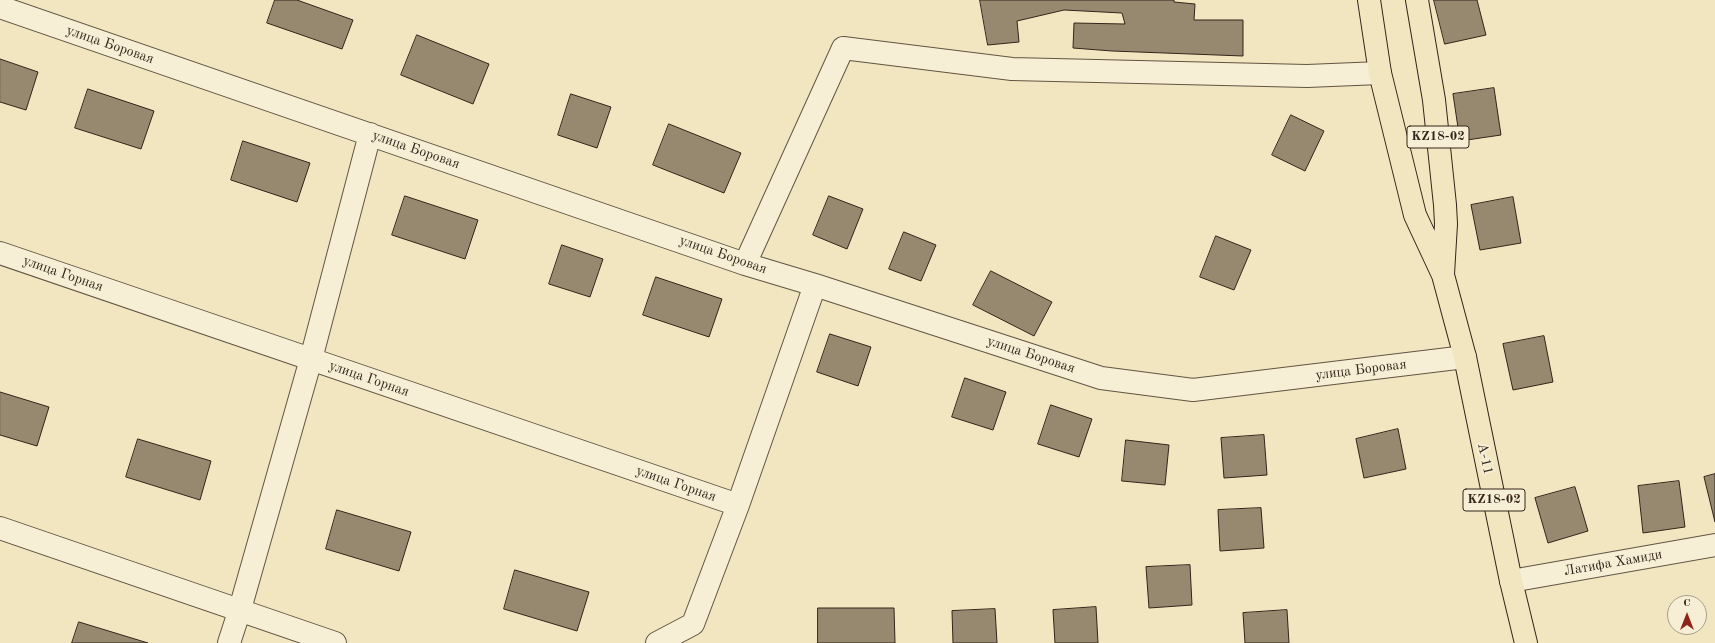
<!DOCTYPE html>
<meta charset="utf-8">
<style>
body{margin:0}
#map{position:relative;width:1715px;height:643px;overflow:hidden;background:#f1e6c0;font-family:"Old Standard TT",serif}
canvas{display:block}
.north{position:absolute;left:1667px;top:595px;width:40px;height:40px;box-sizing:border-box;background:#f6efd6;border:1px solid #a89e8a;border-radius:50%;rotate:0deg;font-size:11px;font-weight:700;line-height:16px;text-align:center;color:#332419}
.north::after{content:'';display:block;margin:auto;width:14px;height:18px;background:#8f2418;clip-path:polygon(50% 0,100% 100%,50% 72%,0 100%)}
</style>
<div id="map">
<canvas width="1715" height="643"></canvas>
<div class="north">С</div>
</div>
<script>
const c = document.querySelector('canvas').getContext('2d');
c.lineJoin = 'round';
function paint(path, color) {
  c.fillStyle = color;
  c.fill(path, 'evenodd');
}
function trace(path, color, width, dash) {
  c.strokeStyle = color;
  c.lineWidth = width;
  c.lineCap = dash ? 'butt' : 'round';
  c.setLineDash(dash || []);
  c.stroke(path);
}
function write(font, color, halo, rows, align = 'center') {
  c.font = font + ' "Old Standard TT",serif';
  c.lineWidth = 4;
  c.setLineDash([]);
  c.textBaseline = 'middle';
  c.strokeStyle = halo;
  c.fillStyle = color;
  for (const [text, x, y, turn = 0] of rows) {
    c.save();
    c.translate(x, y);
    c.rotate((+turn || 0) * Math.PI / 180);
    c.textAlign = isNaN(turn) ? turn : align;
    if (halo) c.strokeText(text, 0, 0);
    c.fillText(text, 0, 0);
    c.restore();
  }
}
const building = new Path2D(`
 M275,0H297L353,20L342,49L267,23Z
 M980,0H1174V2L1195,4L1194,20H1243V56L1112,51L1073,48L1074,23L1125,24L1122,13L1064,10L1017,21L1019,42L988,45Z
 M1434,0H1477L1486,35L1445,44Z
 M417,35L489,64L473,104L401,75Z
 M0,59L38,72L26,110L0,102Z
 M1494,88L1501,135L1460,141L1453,94Z
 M88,89L154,111L141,149L75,128Z
 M571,94L611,107L597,148L558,135Z
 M1291,115L1324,131L1305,171L1272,155Z
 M669,124L741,153L724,193L653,165Z
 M243,141L310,163L297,202L231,180Z
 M405,196L478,220L465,259L392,235Z
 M829,196L863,209L847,249L813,235Z
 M1513,197L1521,243L1480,250L1471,205Z
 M904,232L936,245L921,281L889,269Z
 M1216,236L1251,250L1234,290L1200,277Z
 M562,245L603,259L590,297L549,284Z
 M991,271L1052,302L1034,336L973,305Z
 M656,277L722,299L709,337L643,315Z
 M830,334L871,347L858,386L817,372Z
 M1544,336L1553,382L1513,390L1503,344Z
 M965,378L1006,392L993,430L952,417Z
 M0,392L49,407L37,446L0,435Z
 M1051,405L1092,419L1079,457L1038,444Z
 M1398,429L1406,469L1364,478L1356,439Z
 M1264,435L1267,475L1224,478L1221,438Z
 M138,439L211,461L200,500L126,477Z
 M1126,440L1169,445L1165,485L1122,481Z
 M1715,474V522L1704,477Z
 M1679,481L1685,527L1643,533L1638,486Z
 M1575,487L1588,531L1548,543L1535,498Z
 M1261,508L1264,548L1220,551L1218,510Z
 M337,510L411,532L399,571L326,549Z
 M1190,565L1192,605L1149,608L1146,567Z
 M515,570L589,592L577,631L504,609Z
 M1096,607L1098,643H1055L1053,610Z
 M818,608H894L895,643H818Z
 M995,609L997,643H953L952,611Z
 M1287,610L1289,643H1245L1243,613Z
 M79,622L148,643H72Z`);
paint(building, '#968970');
trace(building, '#332419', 1);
const minor = new Path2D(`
 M0,7L745,264L815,285L1101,378L1193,390L1465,357
 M0,253L738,505
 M745,264L843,48L1012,69L1307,76L1380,73
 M0,528L335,643
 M1511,581L1715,545
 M229,643L240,609L311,359L370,134
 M657,643L693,624L738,505L815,285`);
const highway = new Path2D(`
 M1369,0L1380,73L1415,215L1443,275L1465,357L1511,581L1526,643
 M1417,0L1434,100L1445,205L1446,224L1443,274`);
trace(minor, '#625443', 24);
trace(highway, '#332419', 24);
trace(minor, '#f6efd6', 22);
trace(highway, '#f1e6c0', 22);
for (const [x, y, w] of [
 [1438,137,62],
 [1494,500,62]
]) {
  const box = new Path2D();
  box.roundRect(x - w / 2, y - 11, w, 22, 3);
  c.fillStyle = '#f6efd6';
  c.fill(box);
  trace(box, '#332419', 1);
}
write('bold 13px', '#332419', null, [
 ["KZ18-02",1438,137],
 ["KZ18-02",1494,500]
]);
write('14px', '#332419', '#f6efd6', [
 ["улица Боровая",110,45,19],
 ["улица Боровая",416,150,19],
 ["улица Боровая",723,255,19],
 ["улица Горная",63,274,19],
 ["улица Боровая",1031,355,18],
 ["улица Боровая",1361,370,-7],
 ["улица Горная",369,379,19],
 ["А-11",1485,459,78],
 ["улица Горная",676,484,19],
 ["Латифа Хамиди",1613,563,-10]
]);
</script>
